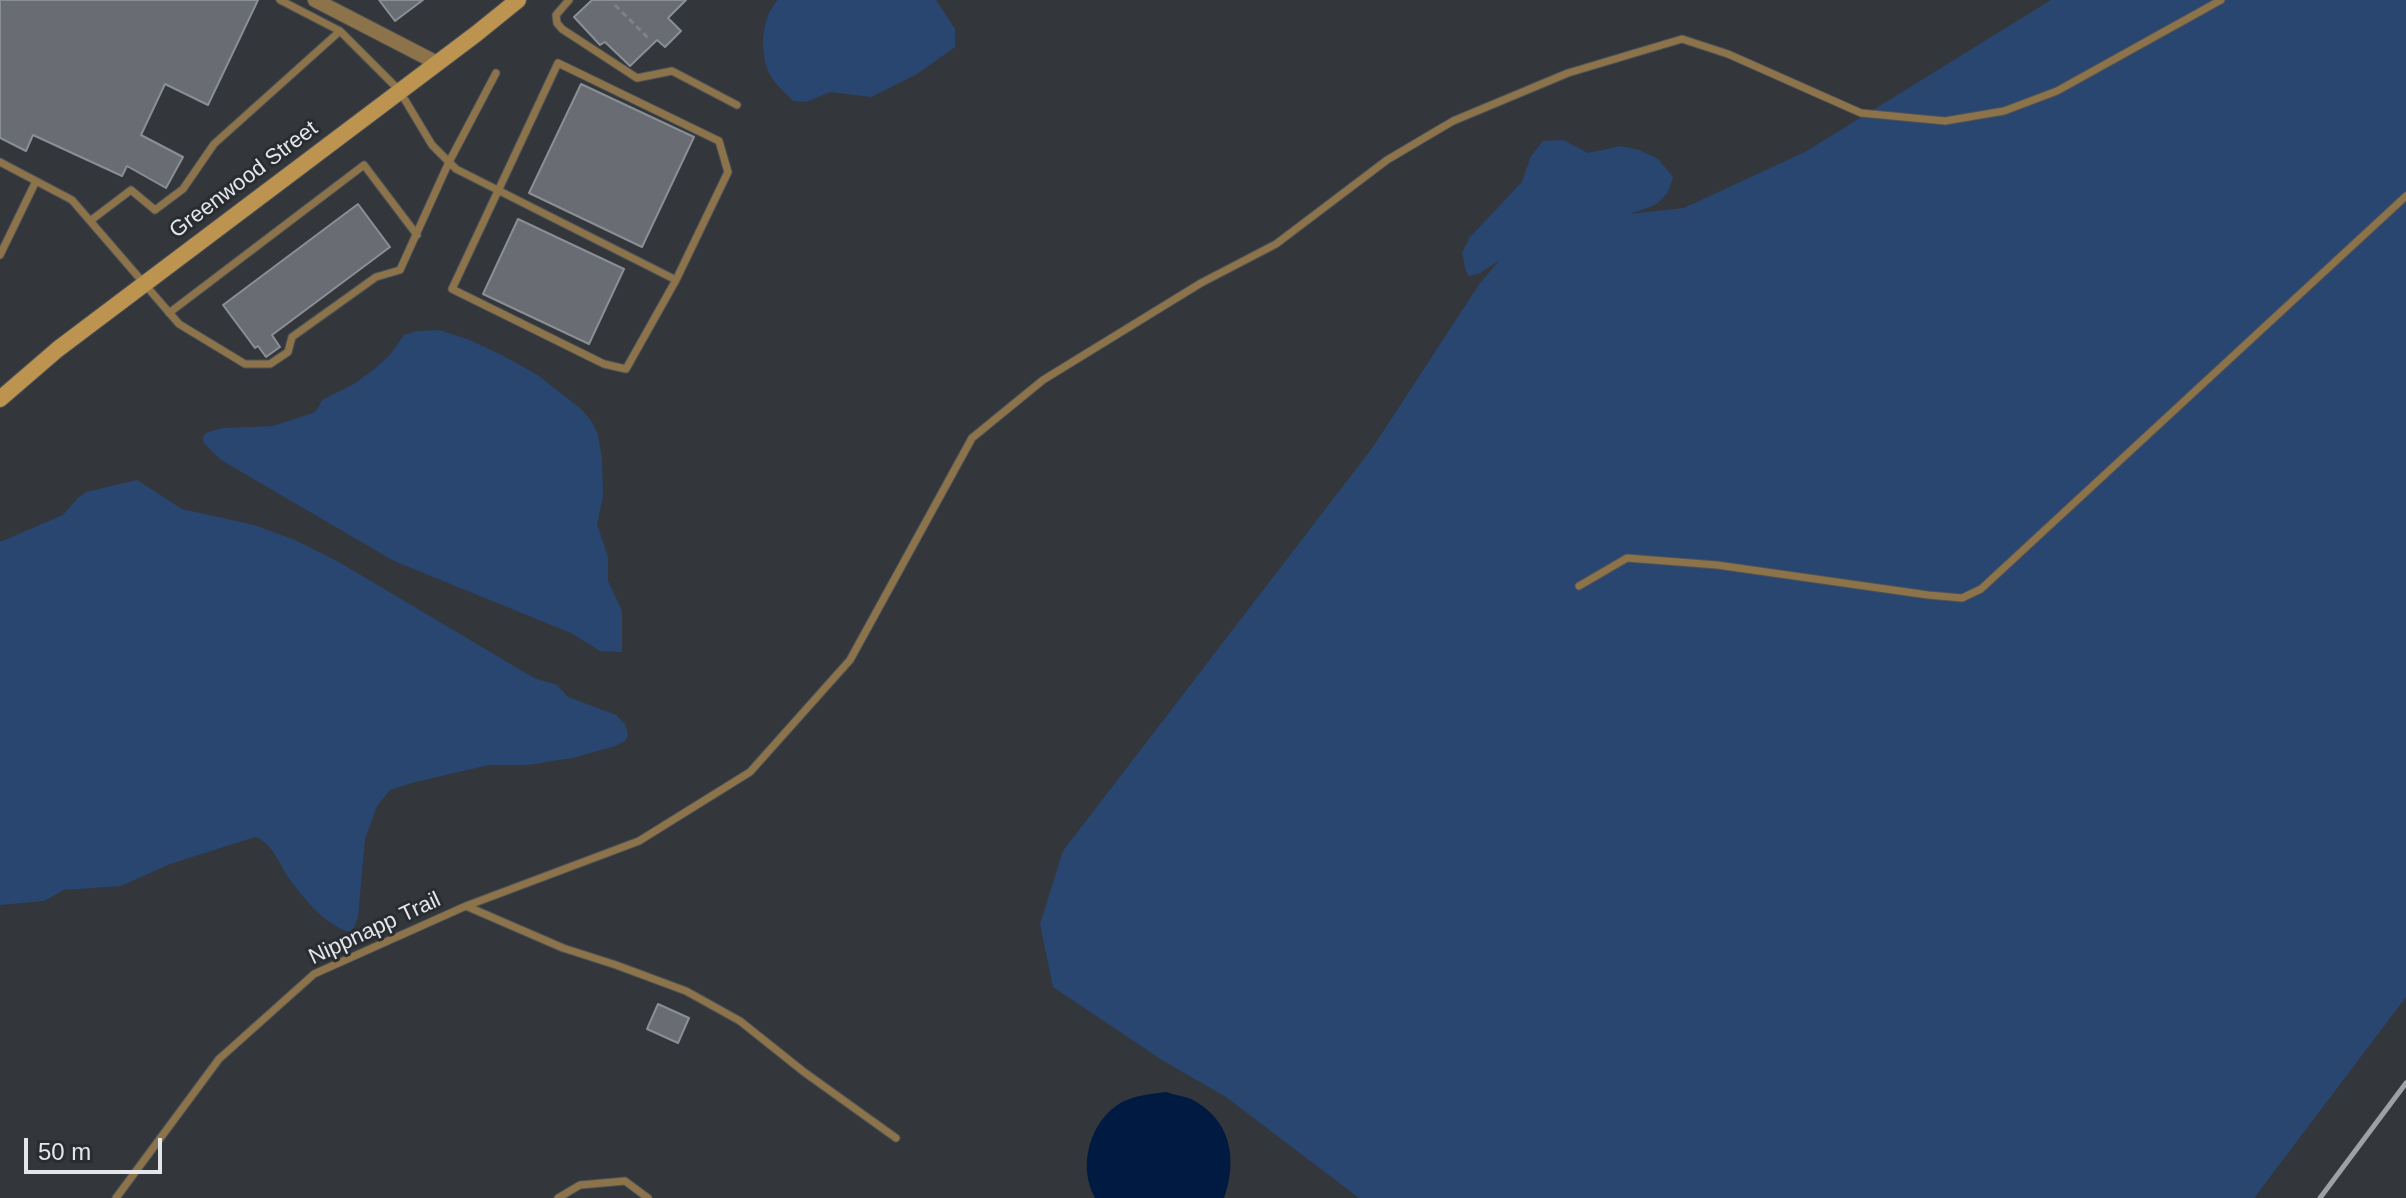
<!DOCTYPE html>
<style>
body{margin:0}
#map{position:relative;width:2406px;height:1198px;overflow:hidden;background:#33373c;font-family:Helvetica,sans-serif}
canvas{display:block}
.scale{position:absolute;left:24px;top:1138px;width:138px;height:36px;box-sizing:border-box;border:4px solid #e4e7ea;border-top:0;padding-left:10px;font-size:24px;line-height:28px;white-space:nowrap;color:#e4e7ea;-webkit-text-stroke:6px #292d32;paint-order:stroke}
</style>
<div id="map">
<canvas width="2406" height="1198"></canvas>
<div class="scale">50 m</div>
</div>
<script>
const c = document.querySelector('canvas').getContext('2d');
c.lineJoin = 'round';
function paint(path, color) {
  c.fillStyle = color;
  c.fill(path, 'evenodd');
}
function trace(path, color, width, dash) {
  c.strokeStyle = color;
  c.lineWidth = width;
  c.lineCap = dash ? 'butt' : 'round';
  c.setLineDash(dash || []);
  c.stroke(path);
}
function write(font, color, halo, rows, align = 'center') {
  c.font = font + ' Helvetica,sans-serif';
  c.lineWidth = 6;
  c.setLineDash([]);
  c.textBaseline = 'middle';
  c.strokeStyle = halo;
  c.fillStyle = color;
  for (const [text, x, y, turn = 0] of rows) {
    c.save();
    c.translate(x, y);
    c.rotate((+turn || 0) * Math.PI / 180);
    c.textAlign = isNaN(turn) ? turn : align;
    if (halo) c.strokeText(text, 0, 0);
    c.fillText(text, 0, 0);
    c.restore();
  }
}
paint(new Path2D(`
 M778,0H936L955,29V47L917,74L871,97L830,92L806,102L793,101C787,94 777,86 772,78C759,58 760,17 778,0Z
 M2051,0H2406V997L2254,1198H1359L1226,1097L1162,1060L1053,987L1040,924L1063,851L1373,447L1480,283L1500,260L1480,273L1469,276L1466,271L1462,253L1470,237L1522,182L1531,156L1543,141L1563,140L1588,153L1621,146L1639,150L1658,159L1673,177C1666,205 1653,206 1629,214L1684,208L1805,152Z
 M439,330L467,339L502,355L539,376L581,409L592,422L598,435L602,459L603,496L597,524L608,557V581L622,611V652L600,651L571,633L394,561L221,460L204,443L203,437L206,433L222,428L273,426L313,413L317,410L322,400L354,384L377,367L390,355L404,335L417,331Z
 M137,480L182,509L254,525L295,540L337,561L534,678L557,685L568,697L616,715L625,724L628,735L625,741L615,746L573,758L527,765H489L415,782L390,790L377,806L365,839L358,917L354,927L349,932C326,925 305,900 291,881C280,867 273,842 255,837L170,864L121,886L64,890L44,901L0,905V542L63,515L78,498L86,492Z`), '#294670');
paint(new Path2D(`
 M1166,1092C1174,1095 1183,1096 1191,1099C1231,1119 1238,1159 1224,1198H1095C1077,1166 1090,1120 1122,1102C1137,1095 1150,1094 1166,1092Z`), '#001a42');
const building = new Path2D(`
 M0,0H258L208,105L165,84L141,135L183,157L166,188L127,166L122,176L33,135L26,151L0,138Z
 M379,0H423L395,21Z
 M592,0H686L668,18L681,31L665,47L657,40L630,66L605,42L600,45L574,17Z
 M581,84L694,137L642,247L529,193Z
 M358,204L390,247L272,335L280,347L266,357L258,346L255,348L223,305Z
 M518,219L624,269L589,344L483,294Z
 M658,1004L689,1018L678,1043L647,1029Z`);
paint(building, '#696d73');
trace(building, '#8a8f95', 2);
const lane = new Path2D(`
 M280,0L340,31
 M569,0L556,15L557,23L562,29L637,78L672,71L737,105
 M0,162L72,200L179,324L245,364H270L288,352L292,337L376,277L400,270L449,162L496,73
 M90,221L131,190L155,210L183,189L214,144L340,31L399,90L432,145L456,169L676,280L626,369L604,364L452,289L558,63L719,141L728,172L676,280
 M0,255L36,181
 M169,313L364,165L417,235
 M1579,586L1627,558L1717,565L1928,595L1962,598L1981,589L2406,196
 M466,906L639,841L750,772L850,660L972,438L1043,380L1201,283L1276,244L1387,160L1453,121L1568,73L1682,39L1728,54L1861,113L1945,121L2004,111L2057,91L2221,0
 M116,1198L219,1059L314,974L466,906L563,948L616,965L686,991L740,1021L804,1072L896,1138
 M558,1198L580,1185L625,1181L648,1198`);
const street = new Path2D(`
 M315,0L437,63`);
const secondary = new Path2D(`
 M0,399L58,349L476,34L518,0`);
trace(lane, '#4f5358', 9);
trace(street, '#4f5358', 16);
trace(secondary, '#4f5358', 18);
trace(new Path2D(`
 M615,5L648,38`), '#7e8286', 3, [6, 4]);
trace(lane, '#8c734a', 7);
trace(street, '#8c734a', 14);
trace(secondary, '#bc9450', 16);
trace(new Path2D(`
 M2320,1198L2406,1083`), '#9da0a4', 5);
write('22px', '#e4e7ea', '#292d32', [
 ["Greenwood Street",244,180,-37],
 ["Nippnapp Trail",375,929,-25]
]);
</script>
